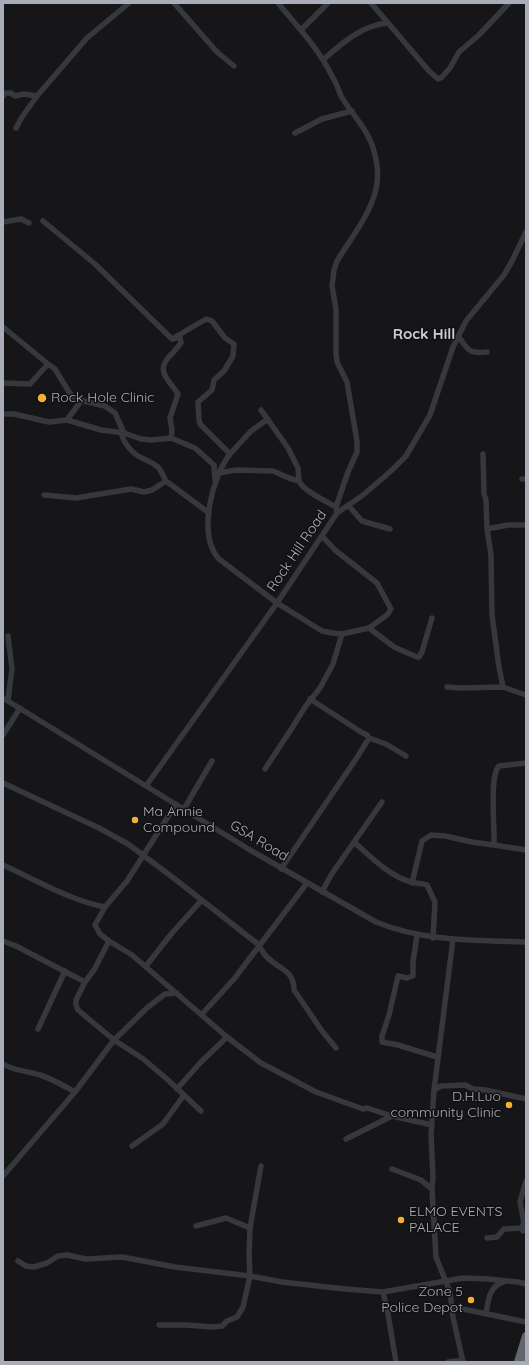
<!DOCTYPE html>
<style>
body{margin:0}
#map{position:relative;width:529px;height:1365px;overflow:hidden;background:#161618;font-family:Quicksand,sans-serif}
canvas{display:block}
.frame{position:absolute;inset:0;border:4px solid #a8adb8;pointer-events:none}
</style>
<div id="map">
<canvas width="529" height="1365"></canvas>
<div class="frame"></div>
</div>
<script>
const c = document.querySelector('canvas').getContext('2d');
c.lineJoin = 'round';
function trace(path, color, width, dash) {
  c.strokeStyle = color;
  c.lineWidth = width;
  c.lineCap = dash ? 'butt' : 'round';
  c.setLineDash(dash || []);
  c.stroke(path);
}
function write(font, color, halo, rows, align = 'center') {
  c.font = font + ' Quicksand,sans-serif';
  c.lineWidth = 3;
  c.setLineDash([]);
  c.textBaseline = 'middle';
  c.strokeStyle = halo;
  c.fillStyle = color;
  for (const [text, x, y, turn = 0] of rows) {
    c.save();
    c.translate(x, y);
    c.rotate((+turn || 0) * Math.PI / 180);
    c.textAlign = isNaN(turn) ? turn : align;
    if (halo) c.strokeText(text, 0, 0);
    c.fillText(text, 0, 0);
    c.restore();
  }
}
trace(new Path2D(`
 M174,3L217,52L234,66
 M278,3C297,26 319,49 332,76C336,82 338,89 341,96C349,110 361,122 368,136C376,151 380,173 376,189C371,213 350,240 337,261L334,270L332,286L336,309V353L337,362L347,382L357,441V452L348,472L336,507L337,513
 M371,3L429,71L438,79L441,78L450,68L459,52L479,35L509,3
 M301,30L328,3
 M323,60C341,44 362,25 388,23
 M3,96L6,93H11L15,96L24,94L37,96
 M16,128L22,117L37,96L87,38L129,3
 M295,133L322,119L352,111
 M43,221L95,264L172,339L180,337L181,343C177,348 173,353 168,358C156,372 170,381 178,394L170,418L172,430L171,438
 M3,222L21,219L29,223
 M3,327L48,364
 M458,336C469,350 468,354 487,352
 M172,339L206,319L212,321L225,338L234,344L233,356L224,371L214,380L212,390L198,402L199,420L200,424L230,454C212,477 197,535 219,559L277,603L322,631L332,633L342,634L369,628L394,647L417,657H419L422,652L432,618
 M3,383L30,384L48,364L55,369L69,392L75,399L105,406L115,413L124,433L141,439L151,440L171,438L195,448L214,465L215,480
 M261,410L288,448L298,468L299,481
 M3,414H14L49,422L67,420L81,401
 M67,420L101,430L124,433
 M121,433C125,445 132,454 144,459C149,461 153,463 158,467C161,470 163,476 166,481
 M230,454L251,431L268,419
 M483,454L484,494L486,500L487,529L491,555L492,615L499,667L503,687
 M219,473L236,470L273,471L289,478L299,481C303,491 326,501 336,507
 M522,479H526
 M44,495L76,498L131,489L144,492L152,490L166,481L209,513
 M348,505L362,521L390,529
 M487,529L508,525H526
 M322,536L335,550L377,583L391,609L387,615L369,628
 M8,636L12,669L8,700
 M447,687L460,688L503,687L526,695
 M3,698L250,850L376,922C425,942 474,940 526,942
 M3,735L20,708
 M369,738L386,744L406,756
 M526,763L499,766C489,776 495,829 494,845L526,850
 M265,769L292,728L305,707L320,688L333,664L342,634
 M3,783L99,828L128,844L171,876L259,945C261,949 264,955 268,958C280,970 294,970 294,990L322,1031L336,1048
 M146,786L277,603L337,513L363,495L391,471L406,456L430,415L453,347L466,321L504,275L511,263L526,232
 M184,809L212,761
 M354,842C371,857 389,876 411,882C416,884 422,883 427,885L435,902L433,938
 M3,865C36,880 69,900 105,907L127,881L176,804
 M281,869L358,756L369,738L367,735L361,732L310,699
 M412,883L422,841L431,835L445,836L472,842L494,845
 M322,892L331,875L382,802
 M105,907L95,925L100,934L109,941
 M417,935L413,962V976L407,978L398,976L389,1015L382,1036V1042L398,1045L437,1057
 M453,939L434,1090L431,1135L433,1176L432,1189L436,1257L450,1292L453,1317L463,1362
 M3,941L16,946L85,982
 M146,966L172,933L201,901
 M202,1014L234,979L307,883
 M38,1029L65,971
 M3,1064C14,1071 28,1071 40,1075C53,1079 64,1086 75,1092
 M177,1089L200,1063L227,1037
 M434,1090L441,1086L465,1085L473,1089L485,1090L526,1099
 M201,1111L167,1079L142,1058L114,1040L78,1010L76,1005V1000L85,982L94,970L109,941L132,955L227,1037L261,1063L316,1092L363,1109L367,1108L392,1116L432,1125
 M346,1139L392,1116
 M132,1146L163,1124L184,1095
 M392,1169L421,1180L432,1189
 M3,1176L75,1092L114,1040L148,1007L165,994L177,993
 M250,1228L261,1166
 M523,1231L524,1223L520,1202L526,1181
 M487,1238L497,1237L504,1229L521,1228L524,1223
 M18,1261L26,1266L34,1267L47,1263L58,1256L67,1255L86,1259L122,1257L175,1267L250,1276L282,1282L345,1289L383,1292L463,1278L488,1279L518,1282L526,1284
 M383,1292L388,1314L396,1362
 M453,1307L526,1322
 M486,1314C488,1300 489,1285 506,1281
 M159,1325H186L213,1327L222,1326L227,1321L237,1317L243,1307L250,1276L249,1255L250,1228L226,1218L196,1226
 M448,1362L463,1360`), '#37383d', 5.5);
trace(new Path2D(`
 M518,1362L526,1336
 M524,1362L526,1357`), '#63666e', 8);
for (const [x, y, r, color] of [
 [42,398,5,"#f2b134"],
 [135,820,4,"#f2b134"],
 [509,1105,4,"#f2b134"],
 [401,1220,4,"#f2b134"],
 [471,1300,4,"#f2b134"]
]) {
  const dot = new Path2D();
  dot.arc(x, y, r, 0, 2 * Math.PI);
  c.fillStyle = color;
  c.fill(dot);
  trace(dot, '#111113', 1.5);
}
write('14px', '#a8adb8', '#111113', [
 ["Rock Hole Clinic",51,398],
 ["Ma Annie",143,812],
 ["Compound",143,828],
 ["D.H.Luo",501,1097,"right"],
 ["community Clinic",501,1113,"right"],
 ["ELMO EVENTS",409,1212],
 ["PALACE",409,1228],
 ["Zone 5",463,1292,"right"],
 ["Police Depot",463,1308,"right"]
], 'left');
write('14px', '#a8adb8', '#111113', [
 ["Rock Hill Road",297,551,-56],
 ["GSA Road",259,841,31]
]);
write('bold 15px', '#c9ccd4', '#111113', [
 ["Rock Hill",424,334]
]);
</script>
